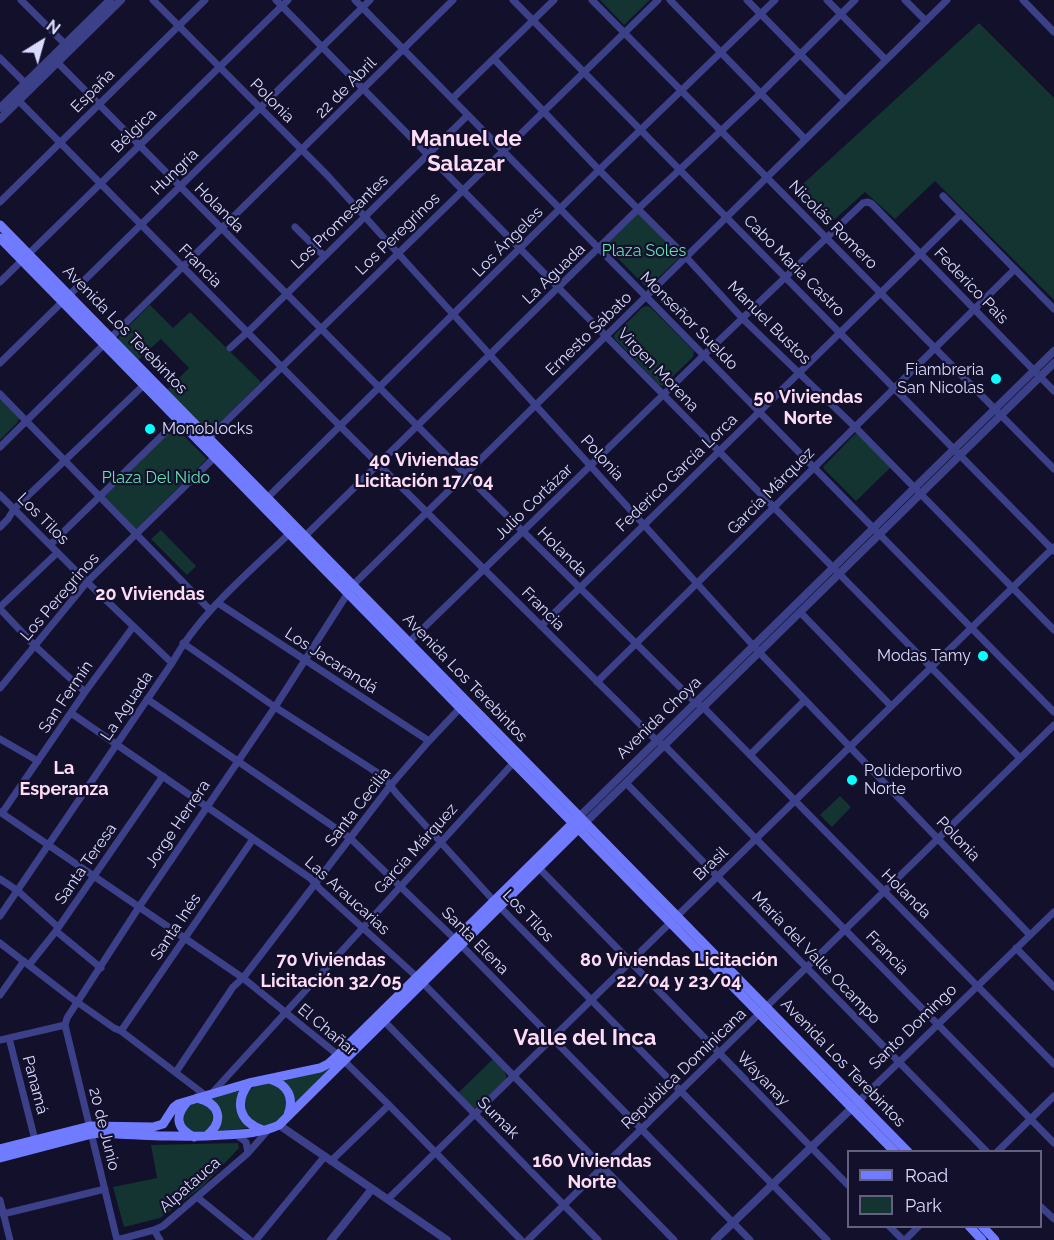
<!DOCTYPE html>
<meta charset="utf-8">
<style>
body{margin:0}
#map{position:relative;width:1054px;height:1240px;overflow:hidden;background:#12102a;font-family:Raleway,sans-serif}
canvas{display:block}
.legend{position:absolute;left:847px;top:1150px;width:195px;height:78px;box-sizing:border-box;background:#12102a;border:2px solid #62617f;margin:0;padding:8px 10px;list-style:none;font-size:18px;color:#dadaff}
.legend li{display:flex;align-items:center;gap:12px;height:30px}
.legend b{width:30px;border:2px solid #62617f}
.north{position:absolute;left:12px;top:12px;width:60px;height:60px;-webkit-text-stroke:4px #12102a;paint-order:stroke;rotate:37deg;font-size:16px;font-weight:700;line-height:24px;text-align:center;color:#dadaff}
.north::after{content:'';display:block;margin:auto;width:21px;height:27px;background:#dadaff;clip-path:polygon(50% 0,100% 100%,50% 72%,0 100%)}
</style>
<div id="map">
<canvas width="1054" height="1240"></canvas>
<ul class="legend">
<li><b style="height:8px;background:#717bff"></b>Road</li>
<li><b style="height:16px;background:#133430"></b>Park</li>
</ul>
<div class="north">N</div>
</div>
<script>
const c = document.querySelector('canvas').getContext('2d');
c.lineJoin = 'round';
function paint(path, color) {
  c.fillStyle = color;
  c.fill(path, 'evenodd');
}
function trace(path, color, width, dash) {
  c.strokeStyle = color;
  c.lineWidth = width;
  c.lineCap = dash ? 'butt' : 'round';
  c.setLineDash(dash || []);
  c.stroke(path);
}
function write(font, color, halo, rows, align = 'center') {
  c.font = font + ' Raleway,sans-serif';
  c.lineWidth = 4.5;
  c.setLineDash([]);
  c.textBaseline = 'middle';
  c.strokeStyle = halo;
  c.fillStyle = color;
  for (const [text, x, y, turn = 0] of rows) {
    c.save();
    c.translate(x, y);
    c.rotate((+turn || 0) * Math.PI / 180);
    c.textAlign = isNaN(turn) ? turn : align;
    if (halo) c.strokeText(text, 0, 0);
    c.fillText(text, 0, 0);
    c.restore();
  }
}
paint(new Path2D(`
 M600,0H650L624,25Z
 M979,23L1054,98V300L935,181L895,219L865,192L826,227L793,193Z
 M640,213L680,255L678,259L650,286L644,285L609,249L607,246L608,243L637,214Z
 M150,305L173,328L190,312L261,382L213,429L209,431L205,429L167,390L189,368L161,339L138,360L119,341V337L121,334Z
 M647,306L650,307L694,351L693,357L664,385L662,386L659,385L614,338V335L643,307Z
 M0,398L17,416L19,419L17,423L0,440Z
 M175,427L207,459L135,530L103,498Z
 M857,433L891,467L856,501L824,469L823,467L854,435Z
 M161,530L196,566L187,575L151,539Z
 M840,796L851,807L832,827L820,815Z
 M493,1059C498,1065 508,1071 506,1080L475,1109L473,1108L458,1093Z
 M335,1064L296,1103L282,1080Z
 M245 1104a21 21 0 1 1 42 0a21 21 0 1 1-42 0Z
 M239,1089L248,1128L218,1131L217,1105L211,1099Z
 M183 1118a15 15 0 1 1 30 0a15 15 0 1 1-30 0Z
 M238,1143L239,1148L203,1186L160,1218L124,1227L113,1187L157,1178L151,1145Z`), '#133430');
trace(new Path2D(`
 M21,0L65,44
 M153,0L328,176L759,652L1030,935
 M276,0L1020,758
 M355,0L1054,712
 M513,0L1054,551
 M592,0L1054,469
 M670,0L805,139
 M747,0L845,100
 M827,0L886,60
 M905,0L926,21
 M1023,0L1054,32
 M0,58L25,83
 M494,59L599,170L685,256L743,319L855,427L1054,630
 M56,61L465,474L696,703L703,707L1054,1064
 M15,97L340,426L657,741L664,745L1054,1143
 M452,99L554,0
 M943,196L1054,309
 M0,202L205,0
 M295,227L324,256
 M0,282L288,0
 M230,348L252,328L468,115
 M0,363L370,0
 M0,394L210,610
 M209,438L658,0
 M0,447L453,0
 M0,495L87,582L172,663
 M265,500L599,170L775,0
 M0,527L8,519L14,509L147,382
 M303,538L639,208L760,94L855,0
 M50,545L181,417
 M218,603L429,741
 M0,607L57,553
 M0,609L35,646L85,692
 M800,612L891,706
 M541,626L961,214
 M183,643L275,707L384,777L396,793L494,901L827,1240
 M406,645L704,355L863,203L868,202L872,204L1054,391
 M597,682L1015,269
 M0,688L87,582L217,455
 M147,699L350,838L461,945L750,1240
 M71,713L310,878L320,889L417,977L674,1240
 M0,739L38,761
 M750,755L805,700
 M626,783L987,1152
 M0,812L243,978L338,1055L389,1105L521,1240
 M2,813L85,692L133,627
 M536,865L848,1185
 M0,879L18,891L58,927
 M0,916L172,663C201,611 250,572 293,530
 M56,931L101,968
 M0,943L70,997L114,1028L121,1031L205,1095
 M1016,948L1054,987
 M29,965L56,931L163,776
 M0,995L24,961
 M382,1019L598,1240
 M65,1025L67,1018L139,907L275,707L353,585L947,0
 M65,1025L117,1240
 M121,1031L253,839
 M9,1038L35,1140
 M0,1040L65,1025
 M176,1072L233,987L243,978L390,786L429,741L462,706
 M212,1093L516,760
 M859,1101L1054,912
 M235,1134L246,1142L248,1153
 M997,1152L1054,1096
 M331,1161L389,1105
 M197,1197L250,1240
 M388,1199L1054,547
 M0,1200L10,1240
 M1040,1206L1054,1219
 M3,1214L105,1189
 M889,1226L903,1240
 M154,1230L160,1240
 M117,1240L154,1230L163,1226L248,1153L269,1129
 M256,1240L325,1156
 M528,1240L1054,725
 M905,1240L919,1226`), '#3b4089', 7);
trace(new Path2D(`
 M0,108L110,0
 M0,119L121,0
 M580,816L1054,351
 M586,822L1054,363
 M279,1125L447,1240
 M331,1240L372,1189
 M715,1240L855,1105`), '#3b4089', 8);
trace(new Path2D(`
 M0,225L908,1152
 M0,238L895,1152
 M269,1079C287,1084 295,1097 288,1115
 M249,1083C234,1103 239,1122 263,1130
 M197,1098C220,1103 225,1122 206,1136
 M188,1101C175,1115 175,1128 194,1137
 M0,1149L90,1126L153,1127L163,1124L174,1107L178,1104L249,1083L320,1068L328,1064L338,1055L577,819
 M0,1158L92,1134L99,1133C141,1135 183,1138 224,1135C243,1134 262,1133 279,1125L583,824
 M969,1226L982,1240
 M982,1226L995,1240`), '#717bff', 9);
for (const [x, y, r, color] of [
 [996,379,6,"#06ffff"],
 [150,429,6,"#06ffff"],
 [983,656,6,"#06ffff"],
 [852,780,6,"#06ffff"]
]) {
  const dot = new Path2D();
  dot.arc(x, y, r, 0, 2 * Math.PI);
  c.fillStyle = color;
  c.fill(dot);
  trace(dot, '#12102a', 2);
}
write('16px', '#dadaff', '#12102a', [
 ["22 de Abril",346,88,-45],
 ["España",93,91,-45],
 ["Polonia",272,101,45],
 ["Bélgica",134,131,-44],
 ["Hungría",175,172,-44],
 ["Holanda",219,208,45],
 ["Los Promesantes",340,222,-44],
 ["Nicolás Romero",833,225,45],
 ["Los Peregrinos",398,234,-44],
 ["Los Ángeles",508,242,-45],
 ["Francia",200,266,45],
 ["Cabo Maria Castro",794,266,45],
 ["La Aguada",554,274,-44],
 ["Federico Pais",971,286,46],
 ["Monseñor Sueldo",689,321,45],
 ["Manuel Bustos",769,323,45],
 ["Avenida Los Terebintos",125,330,46],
 ["Ernesto Sábato",589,334,-44],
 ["Virgen Morena",658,370,46],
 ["Polonia",602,458,48],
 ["Federico García Lorca",677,473,-44],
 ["García Márquez",771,491,-45],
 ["Julio Cortázar",534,502,-44],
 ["Los Tilos",43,519,45],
 ["Holanda",562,552,45],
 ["Los Peregrinos",60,597,-49],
 ["Francia",543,609,45],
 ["Los Jacarandá",331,661,33],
 ["Avenida Los Terebintos",465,678,46],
 ["San Fermín",66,697,-56],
 ["La Aguada",127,706,-56],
 ["Avenida Choya",659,718,-44],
 ["Santa Cecilia",358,807,-52],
 ["Jorge Herrera",178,824,-56],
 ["Polonia",958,839,46],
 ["García Márquez",416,849,-48],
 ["Santa Teresa",86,864,-55],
 ["Brasil",711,864,-44],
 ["Holanda",906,894,45],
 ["Las Araucarias",347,896,42],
 ["Los Tilos",528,916,46],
 ["Santa Inés",176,927,-56],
 ["Santa Elena",475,941,45],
 ["Francia",887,953,46],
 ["María del Valle Ocampo",816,958,46],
 ["Santo Domingo",913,1027,-44],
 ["El Chañar",327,1030,40],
 ["Avenida Los Terebintos",843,1063,46],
 ["República Dominicana",684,1069,-44],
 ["Wayanay",763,1079,46],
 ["Panamá",35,1085,75],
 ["Sumak",498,1118,45],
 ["20 de Junio",104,1129,76],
 ["Alpatauca",190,1185,-41]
]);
write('16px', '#63e2b5', '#12102a', [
 ["Plaza Soles",644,251],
 ["Plaza Del Nido",156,478]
]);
write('16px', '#dadaff', '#12102a', [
 ["Fiambreria",984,370],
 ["San Nicolas",984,388],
 ["Monoblocks",162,429,"left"],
 ["Modas Tamy",971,656],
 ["Polideportivo",864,771,"left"],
 ["Norte",864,789,"left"]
], 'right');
write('bold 18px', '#ffdcf6', '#12102a', [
 ["50 Viviendas",808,398],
 ["Norte",808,419],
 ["40 Viviendas",424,461],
 ["Licitación 17/04",424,482],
 ["20 Viviendas",150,595],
 ["La",64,769],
 ["Esperanza",64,790],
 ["70 Viviendas",331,961],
 ["Licitación 32/05",331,982],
 ["80 Viviendas Licitación",679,961],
 ["22/04 y 23/04",679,982],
 ["160 Viviendas",592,1162],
 ["Norte",592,1183]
]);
write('bold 22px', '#ffdcf6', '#12102a', [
 ["Manuel de",466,139],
 ["Salazar",466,164],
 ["Valle del Inca",585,1038]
]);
</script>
